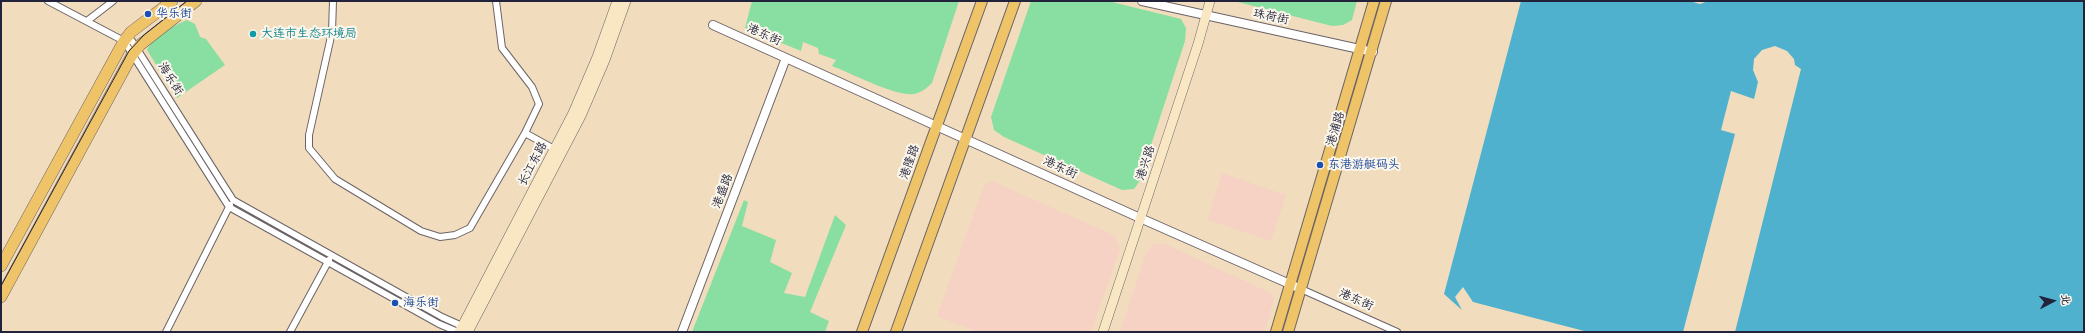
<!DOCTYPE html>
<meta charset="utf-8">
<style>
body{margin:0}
#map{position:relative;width:2085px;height:333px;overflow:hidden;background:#f1ddbd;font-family:Pangolin,"LXGW WenKai TC",sans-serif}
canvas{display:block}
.frame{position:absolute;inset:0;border:2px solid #22223b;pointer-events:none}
.north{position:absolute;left:2033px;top:281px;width:40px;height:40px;-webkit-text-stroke:3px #fbf7ec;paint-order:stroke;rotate:84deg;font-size:11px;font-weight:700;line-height:16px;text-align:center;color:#22223b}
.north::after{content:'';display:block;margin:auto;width:14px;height:18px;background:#22223b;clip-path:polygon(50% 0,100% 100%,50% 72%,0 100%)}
</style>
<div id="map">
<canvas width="2085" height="333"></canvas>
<div class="frame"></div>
<div class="north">北</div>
</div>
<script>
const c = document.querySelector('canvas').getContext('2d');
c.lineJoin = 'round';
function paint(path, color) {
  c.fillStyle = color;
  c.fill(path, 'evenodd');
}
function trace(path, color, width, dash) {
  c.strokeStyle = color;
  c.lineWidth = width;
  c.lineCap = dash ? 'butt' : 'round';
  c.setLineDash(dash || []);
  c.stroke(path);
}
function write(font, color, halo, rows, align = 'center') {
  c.font = font + ' Pangolin,"LXGW WenKai TC",sans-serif';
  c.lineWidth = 4;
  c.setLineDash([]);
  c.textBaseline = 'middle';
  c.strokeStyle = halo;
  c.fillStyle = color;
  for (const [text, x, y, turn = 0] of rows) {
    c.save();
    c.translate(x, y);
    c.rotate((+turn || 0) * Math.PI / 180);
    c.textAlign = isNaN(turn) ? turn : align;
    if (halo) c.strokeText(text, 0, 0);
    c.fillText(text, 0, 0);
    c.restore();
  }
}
paint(new Path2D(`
 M1222,173L1286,195L1271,241L1207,220Z
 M992,181L1116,236L1120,249L1091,332H977L937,316L984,185Z
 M1154,244H1165L1271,293L1274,298L1265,332H1120L1146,253Z`), '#f6d2c4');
paint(new Path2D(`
 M752,1H959L932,83C927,88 922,92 914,94C896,97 851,73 832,66L836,60L819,54L818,48L803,42L801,51L745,28Z
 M1031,1H1108L1181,19L1186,28L1185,41L1139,182L1134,189L1122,190L1004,137L994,130L991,117Z
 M1234,1H1357L1352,20L1343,25L1332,26Z
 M187,20L195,24L200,37L206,39L225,65L177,98L147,50C153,36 173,26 187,20Z
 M744,200L748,202L742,226L776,240L770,262L792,273L784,293L805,297L835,215L846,225L810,312L829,321L825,332H692Z`), '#89dea1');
paint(new Path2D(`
 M1521,1H1689L1700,4L1708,1H2084V332H1735L1801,69L1795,65L1794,59L1787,51L1775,46L1762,50L1754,59L1753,70L1758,82L1754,99L1731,91L1721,130L1735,134L1683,332H1588L1473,302L1463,287L1455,297L1462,310L1444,294Z`), '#4fb1ce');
const minor = new Path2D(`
 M48,1L124,41H132L233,200L442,317L462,326
 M333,1L332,32L309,135V148L335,179L421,231L440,237L455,235L470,228L525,133L539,104L532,87L502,48L496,1
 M87,21L113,1
 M124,41L229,207L439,324L458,332
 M525,133L554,149
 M1301,289L1397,332
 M166,332L230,205
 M290,332L329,260`);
const tertiary = new Path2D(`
 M1142,1L1373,52
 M713,25L1140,218L1301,289
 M682,332L786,58`);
const secondary = new Path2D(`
 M459,332L573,113L597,57L617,1
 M468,332L581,116L605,60L626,1
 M1103,332L1198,44L1210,1`);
const primary = new Path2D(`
 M862,332L982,1
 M896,332L1015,1
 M1276,332L1374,1
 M1288,332L1386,1`);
const trunk = new Path2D(`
 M1,266L124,41L131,32L172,1
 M1,297L132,55L140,45L196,1`);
trace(minor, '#6a6368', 8);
trace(tertiary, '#6a6368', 10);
trace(secondary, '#6a6368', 10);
trace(primary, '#6a6368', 12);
trace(trunk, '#6a6368', 12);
trace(minor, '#fff', 6);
trace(tertiary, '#fff', 8);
trace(secondary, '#f9e7c3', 9);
trace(primary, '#efc469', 10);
trace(trunk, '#efc469', 11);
trace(new Path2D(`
 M1,286L129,51L144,35L187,1`), '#22223b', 1);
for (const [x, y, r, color] of [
 [148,14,4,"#1a4fb4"],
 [253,34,4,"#0f9aa8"],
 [1320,165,4,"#1a4fb4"],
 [395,303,4,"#1a4fb4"]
]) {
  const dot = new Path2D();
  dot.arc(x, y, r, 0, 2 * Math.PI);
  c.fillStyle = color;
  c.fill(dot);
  trace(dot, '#fbf7ec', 1.5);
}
write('12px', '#164399', '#fbf7ec', [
 ["华乐街",156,14],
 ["东港游艇码头",1328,165],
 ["海乐街",403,303]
], 'left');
write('12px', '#22223b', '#fbf7ec', [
 ["珠荷街",1271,17,12],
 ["港东街",764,35,24],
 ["海乐街",170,79,58],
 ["港浦路",1336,129,-73],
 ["港隆路",910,162,-70],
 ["港兴路",1146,163,-72],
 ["长江东路",533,164,-62],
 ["港东街",1060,168,25],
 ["港盛路",723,191,-69],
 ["港东街",1356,300,24]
]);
write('12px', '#0d838f', '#fbf7ec', [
 ["大连市生态环境局",261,34]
], 'left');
</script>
